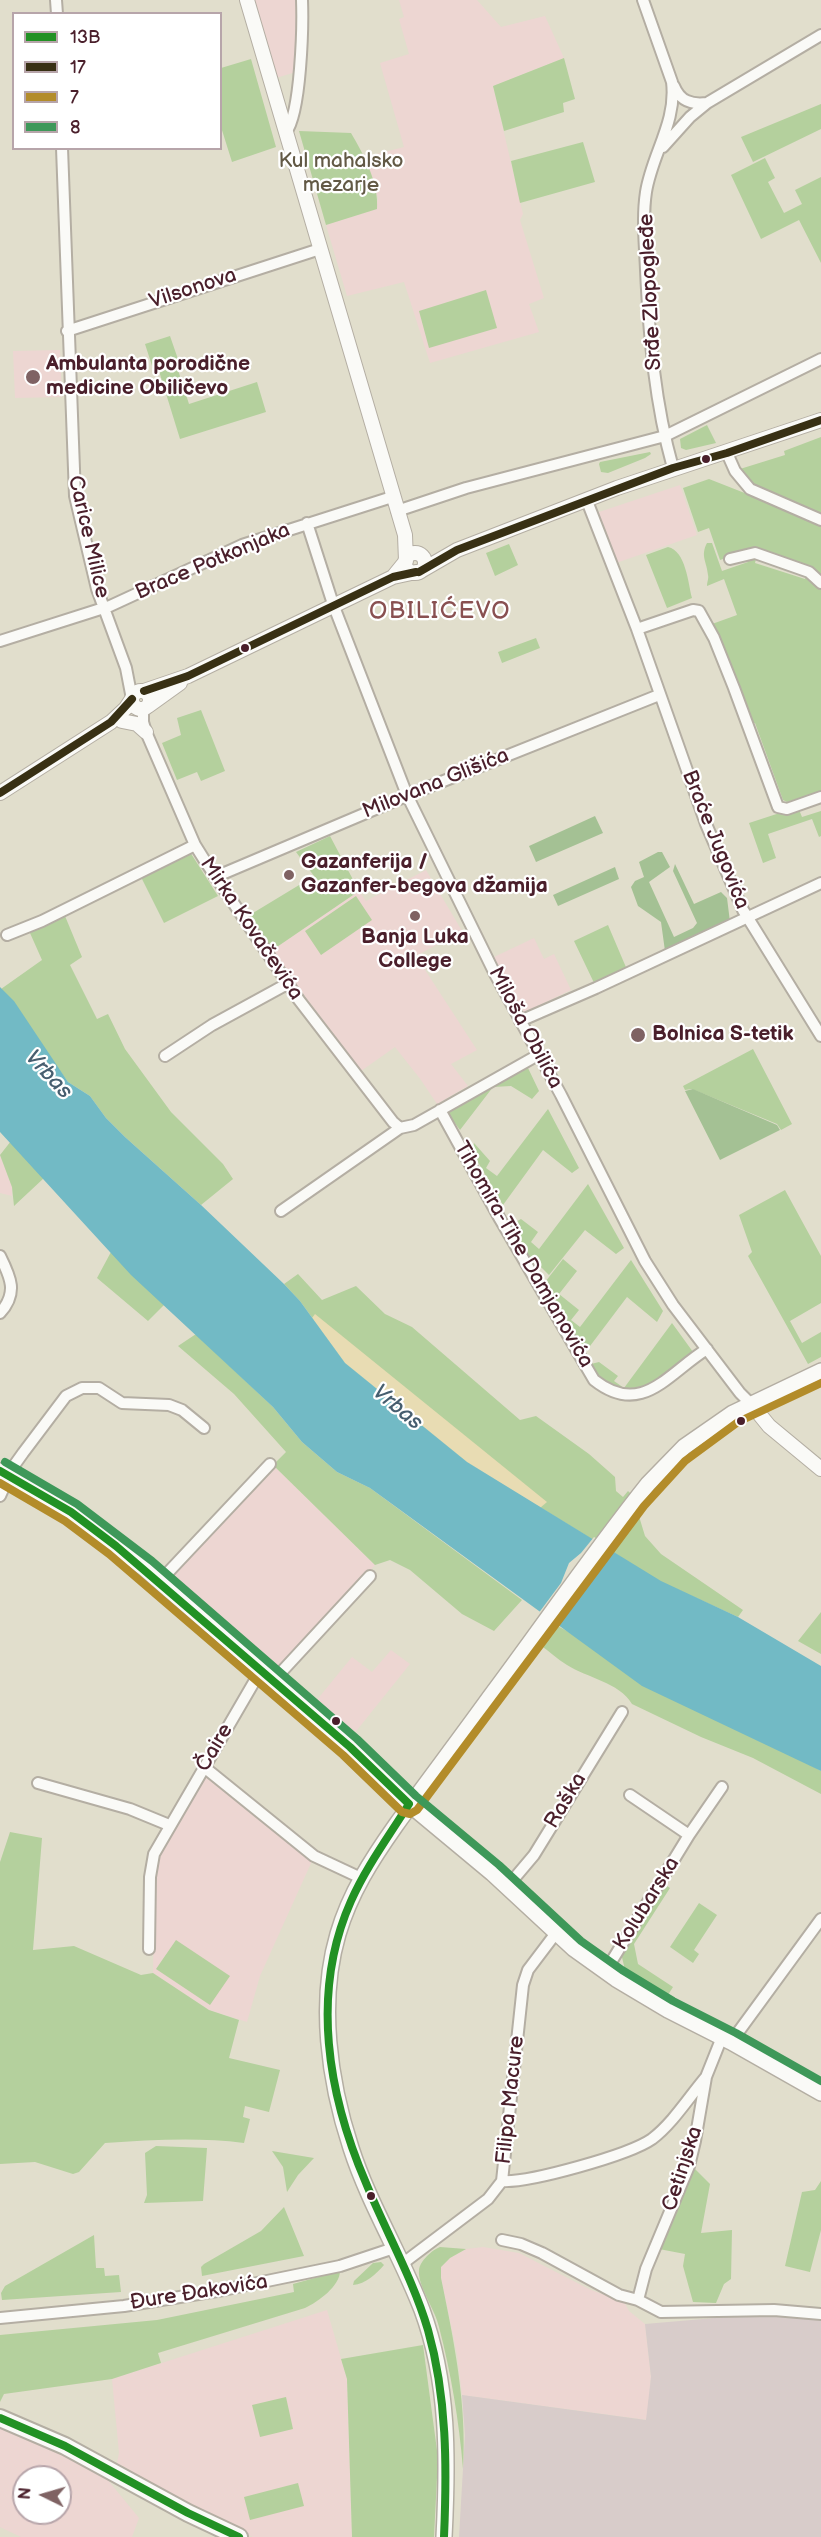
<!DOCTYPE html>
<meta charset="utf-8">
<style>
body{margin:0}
#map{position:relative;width:821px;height:2537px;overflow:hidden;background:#e1decc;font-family:"Balsamiq Sans",sans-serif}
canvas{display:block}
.legend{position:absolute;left:12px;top:12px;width:210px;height:138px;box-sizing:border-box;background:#fff;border:2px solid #b7a5aa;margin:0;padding:8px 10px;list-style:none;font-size:18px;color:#4a1f2b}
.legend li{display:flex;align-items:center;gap:12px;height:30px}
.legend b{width:30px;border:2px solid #b7a5aa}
.north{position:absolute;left:12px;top:2465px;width:60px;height:60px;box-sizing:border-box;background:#fff;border:2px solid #b7a5aa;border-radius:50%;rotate:275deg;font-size:16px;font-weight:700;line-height:24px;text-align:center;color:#4a1f2b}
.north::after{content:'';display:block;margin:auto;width:21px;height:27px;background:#7f6263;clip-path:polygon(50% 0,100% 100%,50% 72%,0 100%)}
</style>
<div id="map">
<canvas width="821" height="2537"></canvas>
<ul class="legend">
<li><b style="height:8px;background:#229124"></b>13B</li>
<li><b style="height:8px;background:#383014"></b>17</li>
<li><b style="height:8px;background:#b38c2a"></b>7</li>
<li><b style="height:8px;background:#3e9859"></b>8</li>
</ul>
<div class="north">N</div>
</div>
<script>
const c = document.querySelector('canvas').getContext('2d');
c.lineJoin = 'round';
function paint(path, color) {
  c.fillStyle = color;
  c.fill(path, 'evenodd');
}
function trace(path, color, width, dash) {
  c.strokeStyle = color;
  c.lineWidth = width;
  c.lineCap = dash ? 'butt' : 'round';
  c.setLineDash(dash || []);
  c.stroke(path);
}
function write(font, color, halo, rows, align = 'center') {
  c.font = font + ' "Balsamiq Sans",sans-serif';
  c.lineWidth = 4.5;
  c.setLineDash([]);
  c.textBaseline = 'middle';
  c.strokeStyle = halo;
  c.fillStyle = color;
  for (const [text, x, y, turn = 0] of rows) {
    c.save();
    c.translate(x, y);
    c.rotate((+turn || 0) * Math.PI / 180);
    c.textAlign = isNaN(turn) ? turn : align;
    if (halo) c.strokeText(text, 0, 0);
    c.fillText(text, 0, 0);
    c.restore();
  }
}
paint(new Path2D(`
 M253,0H299L296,72L276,78Z
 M399,0H477L501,27L545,16L564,58L493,86L523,214L520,220L544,298L529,304L539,332L430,363L404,282L347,296L326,225L376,209L378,198L365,157L404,147L380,63L409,54L399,19L404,17Z
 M60,350L62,397L15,398L13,351Z
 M680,485L697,535L616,563L596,513Z
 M426,870L462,931L416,956L477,1050L451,1064L468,1086L437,1104L421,1080L395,1047L361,1071L271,951L359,891L366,901Z
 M534,938L544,959L554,954L571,990L521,1014L494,957Z
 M0,1155L12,1187V1196L0,1193Z
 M276,1468L375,1565L278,1673L170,1577Z
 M391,1650L410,1664L349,1740L311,1707L352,1657L372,1672Z
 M204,1776L312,1861L260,1976L247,2022L209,2010L153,1973L155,1864Z
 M483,2247L519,2253L591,2290L624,2302L629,2311L645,2324L651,2377L647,2420L462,2395L457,2354L441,2278V2267L450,2258L466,2249Z
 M327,2310L347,2379L352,2537H253L226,2525L117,2463L119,2453L112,2379Z
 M0,2423L109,2472L107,2479L139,2518L132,2537H21L0,2527ZM24,2477H60V2513H24Z`), '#edd6d2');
paint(new Path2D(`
 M761,2314L821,2320V2537H459L465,2435L462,2395L646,2420L651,2377L645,2324Z`), '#d8ccca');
paint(new Path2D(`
 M564,58L575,99L563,103L564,112L504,131L493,86Z
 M251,59L276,147L232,162L221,127V68Z
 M821,104V129L753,162L741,137Z
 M299,131L351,133C364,155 379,183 377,209L326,225Z
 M583,142L595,182L520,203L511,161Z
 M765,158L775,178L768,182L784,213L802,204L795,190L821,177V263L799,220L761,239L731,175Z
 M486,290L497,328L429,348L419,311Z
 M170,336L179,362L176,364L189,404L257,382L266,412L180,439L159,371L154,372L145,344Z
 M707,425L716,443L686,450L681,448L680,439Z
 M821,437V518L757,492L740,469L785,455L784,451Z
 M650,452L651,454L645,458L608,473L601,472L599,464L600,462Z
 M709,479L821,523V579L744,552L720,560L709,528L698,532L683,488Z
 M707,543H712L722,571L748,562L746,555H757L755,563L805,579L807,572L821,586V791L787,802L783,800L755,723L750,724L712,624L737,615L724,579L707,586C707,582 709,578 708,575C707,562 700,556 707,543Z
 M509,544L518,565L495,576L486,553Z
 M668,547C686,551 688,583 692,598L667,608L646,555Z
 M536,638L540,648L502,663L498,652Z
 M201,710L225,771L201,781L197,772L177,780L162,743L181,735L177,718Z
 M798,807L802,817L821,811V836L819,837L812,819L768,834L776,858L763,863L749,823Z
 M330,836L359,891L271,951L248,916L314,876L296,852Z
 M190,852L218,896L164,923L140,875Z
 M356,896L372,920L321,955L305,931Z
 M65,916L82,957L70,965L97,1019L108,1014L125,1049L171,1112L223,1164L233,1179L201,1205L125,1137L106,1118L90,1096L68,1082L1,989L42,960L30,933Z
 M608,925L628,972L596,987L574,941Z
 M753,1049L792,1124L781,1130L777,1124L692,1089L685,1090L683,1086Z
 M528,1068L539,1091L532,1099L511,1086L493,1087L460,1130L445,1110Z
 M548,1109L579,1168L572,1173L543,1150L503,1205L472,1152L474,1143L490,1161L486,1168L497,1176Z
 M11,1141L44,1178L14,1206L12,1187L0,1155Z
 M588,1184L624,1248L616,1254L585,1230L549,1275L535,1261L531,1264L512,1224L521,1219L538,1232L531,1242L539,1249Z
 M785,1190L821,1256V1303L790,1321L802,1343L821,1332V1357L808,1364L748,1256L752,1252L739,1215Z
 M111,1252L164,1305L148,1321L97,1278Z
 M563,1259L577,1271L559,1294L579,1310L571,1320L580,1327L631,1260L663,1311L657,1322L627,1297L584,1354L566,1321L542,1286Z
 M298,1274L322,1300L356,1286L385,1314L412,1327L520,1420L536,1416L589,1454L615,1477L616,1491L623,1497L628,1491L644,1506L638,1513L645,1536L661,1554L743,1610L738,1617L661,1582L467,1462L345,1363L300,1301L284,1284Z
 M672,1323L693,1352C666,1374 645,1402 609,1384C599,1379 594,1374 591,1364L599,1362L618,1376L614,1381L624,1388Z
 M196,1334L273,1407L302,1442L337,1472L370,1488L522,1600L494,1631L462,1614L410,1570L390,1560L375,1565L273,1465L286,1452L234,1394L178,1346Z
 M821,1612V1654L798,1641Z
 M556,1625L821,1771V1794L753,1758L701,1737L632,1704C619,1682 587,1678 567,1665C557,1659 549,1651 540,1645Z
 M10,1832L42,1838L33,1950L74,1946L141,1975L153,1973L209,2010L239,2020L229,2058L280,2070L269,2112L245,2106L243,2117L250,2119L244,2143C198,2137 151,2140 105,2143L79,2172L73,2174L35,2162L0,2164V1862Z
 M664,1884L670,1888L634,1944L638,1964L673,1987L668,1995L625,1970L621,1953Z
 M699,1903L717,1915L694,1950L699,1954L693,1963L670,1947Z
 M176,1940L230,1976L210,2005L156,1969Z
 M156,2146L207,2148L203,2201L144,2203L147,2195L145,2153Z
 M272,2151L314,2158L298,2175L287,2192L283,2167Z
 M692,2166L710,2184L701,2233L732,2230L731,2279L724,2284L716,2303L693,2302L683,2266L685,2254L659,2249Z
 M821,2181V2230L810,2272L785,2266L802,2192L815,2190Z
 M284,2207L304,2256L202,2276L201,2267L204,2264L261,2231Z
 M94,2235L96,2268H104L105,2276L119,2275L121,2292L2,2300L1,2293L5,2286Z
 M440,2247L466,2249L450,2258L441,2267V2278C454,2341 467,2404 463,2469C459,2421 451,2373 439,2327C436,2311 417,2285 419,2270C420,2261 432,2250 440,2247Z
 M373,2263L381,2262L384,2265C376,2274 366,2284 353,2285L354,2281Z
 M340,2271C340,2286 318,2302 305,2308L158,2353L161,2363L112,2379L4,2394L0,2402V2335L157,2320L294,2292L293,2284Z
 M423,2345L438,2458L434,2537H352L347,2379L341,2359Z
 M286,2397L293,2429L260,2437L252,2405Z
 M298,2483L304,2506L250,2520L244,2497Z`), '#b4d09d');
paint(new Path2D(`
 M595,816L603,833L536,862L529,846Z
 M658,852H662L670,867L649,882L674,937L693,928L697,923L673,871L675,864L694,904L721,892L727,898L730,922L665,951L661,922L638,906L631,887L635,881L644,877L639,862Z
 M615,867L619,879L558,906L553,895Z
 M693,1089L777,1125L780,1130L720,1160L685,1091Z`), '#a4c194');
paint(new Path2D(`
 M315,1314L547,1502L540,1508L467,1462L345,1363L312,1318Z`), '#e8dcb3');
paint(new Path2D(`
 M0,987L14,1001L68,1082L90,1096L106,1118L125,1137L201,1205L284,1284L300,1301L345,1363L467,1462L661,1581L738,1617L821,1666V1771L642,1686L370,1488L337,1472L302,1442L273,1407L131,1275L0,1132Z`), '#72bac5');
paint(new Path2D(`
 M594,1537L613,1548L554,1627L538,1614L561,1583L569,1563L581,1553Z`), '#e1decc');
const minor = new Path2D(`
 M56,0L57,14
 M643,0L672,82C677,122 652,154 646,192C642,218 645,244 646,270C649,336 655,404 673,468
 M674,86C680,101 691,105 707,103
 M286,132C301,113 303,26 302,0
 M663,147L690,117L707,103L821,35
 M62,148L75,496L97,589L126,668L132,699
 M67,331L320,249
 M727,453L735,471L750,489L821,520
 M587,501L637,629L706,824L743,910L821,1036
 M397,511L466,488L665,436L821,359
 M307,523L333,604L407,795L495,974L561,1095L645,1261L673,1305L740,1393L752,1405
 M730,559L755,553L809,572L821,583
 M637,629L693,610L699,611L714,638L734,688L778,807L787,809L821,797
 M0,641L110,606L242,545L392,497
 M143,709V722L146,732L195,845L205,861L299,1000L393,1122L400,1128L414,1125L538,1055
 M215,877L411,794L659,695
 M7,935L42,921L195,845
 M520,1021L596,988L821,883
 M165,1056L212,1025L287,984
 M440,1110L500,1219L594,1380C642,1418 668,1373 707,1349
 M281,1211L400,1128
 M0,1256C11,1278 18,1293 0,1313
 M0,1496L13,1467L23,1453L66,1396L82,1388H99L122,1403L169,1405L182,1410L204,1428
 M159,1582L270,1464
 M273,1681L370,1576
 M204,1767L314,1856L361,1878
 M38,1783L130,1809L169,1825
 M630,1795L689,1835
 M507,1887L534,1855L622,1712
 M149,1949L150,1877L154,1854L261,1670
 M605,1972L689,1835L722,1787
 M731,2042L821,1919
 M502,2181C529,2183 629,2155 652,2139C673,2123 689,2097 706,2077
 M502,2240L521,2244L542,2253L619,2295L638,2300L661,2312L774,2310L821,2314
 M402,2264L488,2199L502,2181L523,1985L528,1970L556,1933
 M638,2300L646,2269L689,2166L695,2141L706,2077L722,2037
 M0,2318L124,2306L223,2290L340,2266L394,2248`);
const tertiary = new Path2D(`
 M247,0L405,535L406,561L393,577
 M405 563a10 10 0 1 1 20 0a10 10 0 1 1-20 0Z
 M419,572L457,550L617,488L821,420
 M144,691L188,676L393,577L416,572
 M132 700a9 9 0 1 1 18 0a9 9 0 1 1-18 0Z
 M148,706L180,683
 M122,721L137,724L146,732
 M0,793L111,722L126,708L132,699
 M752,1405L769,1426L821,1469`);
const secondary = new Path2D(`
 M0,1471L71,1512L145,1569L350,1747L409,1804L492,1873L574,1949L616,1979L668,2010L731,2042L821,2093
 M444,2537C448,2460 449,2383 422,2310C401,2255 369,2204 351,2148C329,2081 318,2002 338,1934C350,1893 372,1859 396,1825C427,1782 459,1740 490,1697C543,1626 593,1553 648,1484L684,1447L733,1413L821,1371`);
const primary = new Path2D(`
 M0,2418L65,2446L188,2513L239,2537`);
trace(minor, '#b4aea3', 14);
trace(tertiary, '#b4aea3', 16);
trace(secondary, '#b4aea3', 18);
trace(primary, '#b4aea3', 20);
trace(minor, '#fafaf7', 10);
trace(tertiary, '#fafaf7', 14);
trace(secondary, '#fafaf7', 15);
trace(primary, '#fafaf7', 16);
trace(new Path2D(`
 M0,1471L71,1512L116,1546L350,1747L409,1804C389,1836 366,1867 351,1901C310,1993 328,2095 366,2183C386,2232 413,2279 428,2330C447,2397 447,2467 444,2537
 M0,2418L65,2446L188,2513L239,2537`), '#229124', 8);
trace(new Path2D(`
 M419,572L457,550L673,468L727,453L821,420
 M144,691L188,676L393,577L416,572
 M0,793L111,722L132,699`), '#383014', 8);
trace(new Path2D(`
 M0,1483L65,1521L109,1554L343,1755L402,1812L410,1814L417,1810L644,1506L685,1461L738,1422L821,1383`), '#b38c2a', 8);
trace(new Path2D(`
 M5,1462L77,1504L152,1561L357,1739L416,1796L499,1865L581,1941L622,1970L673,2001L736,2033L821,2081`), '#3e9859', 8);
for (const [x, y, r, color] of [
 [33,377,8,"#7f6263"],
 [706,459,5,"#4a1f2b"],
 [245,648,5,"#4a1f2b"],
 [289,875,6,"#7f6263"],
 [415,916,6,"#7f6263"],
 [638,1035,8,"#7f6263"],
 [741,1421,5,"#4a1f2b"],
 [336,1721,5,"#4a1f2b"],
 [371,2196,5,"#4a1f2b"]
]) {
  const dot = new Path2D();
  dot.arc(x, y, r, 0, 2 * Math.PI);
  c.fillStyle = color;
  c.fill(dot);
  trace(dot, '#fff', 2);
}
write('21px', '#625945', '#fff', [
 ["Kul mahalsko",341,162],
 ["mezarje",341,186]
]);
write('21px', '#4a1f2b', '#fff', [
 ["Vilsonova",193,289,-18],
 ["Srđe Zlopogleđe",651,292,-93],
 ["Carice Milice",88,537,77],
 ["Brace Potkonjaka",213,562,-23],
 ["Milovana Glišića",436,784,-22],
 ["Braće Jugovića",715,840,68],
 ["Mirka Kovačevića",251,929,56],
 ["Miloša Obilića",525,1028,62],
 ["Tihomira-Tihe Damjanovića",523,1255,60],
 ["Čaire",215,1748,-59],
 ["Raška",566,1801,-59],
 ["Kolubarska",647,1904,-58],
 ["Filipa Macure",511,2100,-84],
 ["Cetinjska",683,2169,-72],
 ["Đure Đakovića",199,2293,-9]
]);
write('bold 21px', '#4a1f2b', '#fff', [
 ["Ambulanta porodične",46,365],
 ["medicine Obiličevo",46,389],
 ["Gazanferija /",301,863],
 ["Gazanfer-begova džamija",301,887],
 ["Banja Luka",415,938,"center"],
 ["College",415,962,"center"],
 ["Bolnica S-tetik",652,1035]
], 'left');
write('italic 22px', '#465e6f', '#fff', [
 ["Vrbas",48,1075,47],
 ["Vrbas",397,1408,40]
]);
c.letterSpacing = '1.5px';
write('24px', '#895051', '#fff', [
 ["OBILIĆEVO",440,612]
]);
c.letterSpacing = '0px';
</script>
